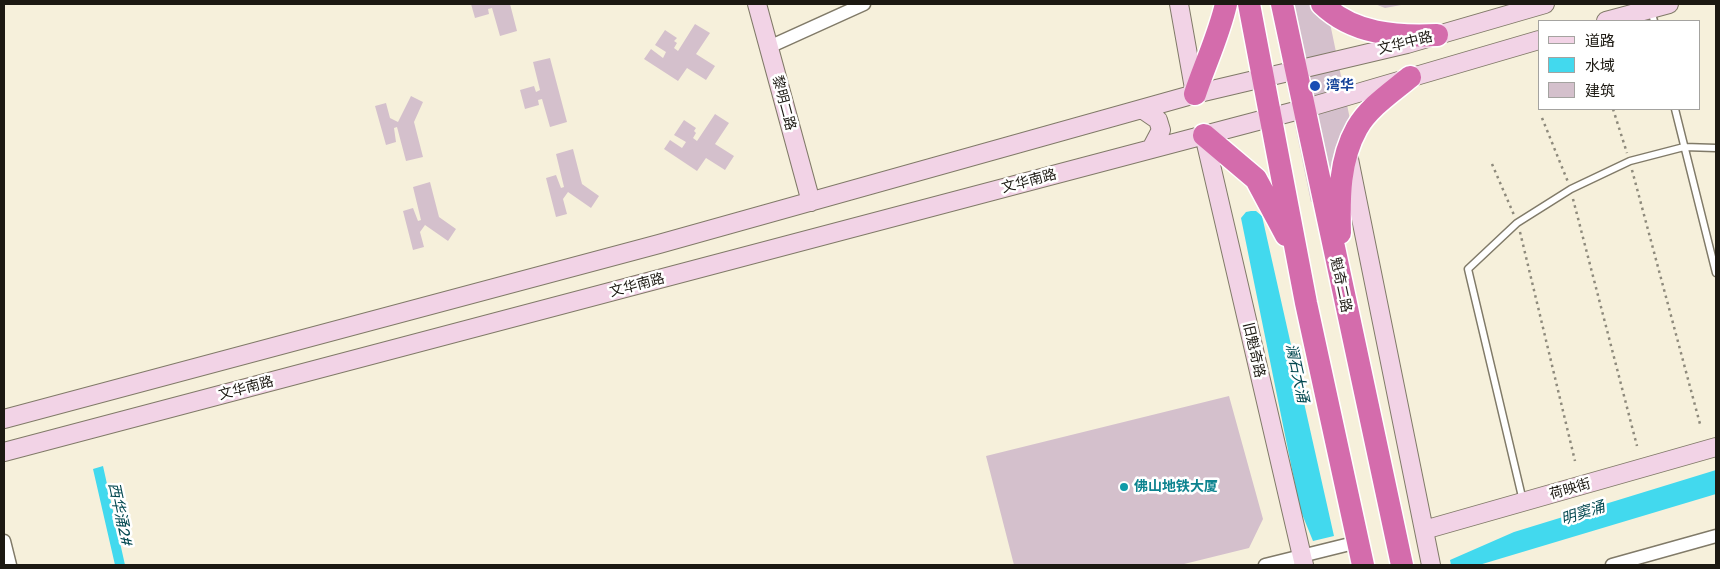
<!DOCTYPE html>
<meta charset="utf-8">
<style>
body{margin:0}
#map{position:relative;width:1720px;height:569px;overflow:hidden;background:#f6f0db;font-family:"Golos Text","Noto Sans SC",sans-serif}
canvas{display:block}
.frame{position:absolute;inset:0;border:5px solid #1c1912;pointer-events:none}
.legend{position:absolute;left:1538px;top:20px;width:162px;height:90px;box-sizing:border-box;background:#fff;border:1px solid #a4a3a0;margin:0;padding:6px 9px;list-style:none;font-size:15px;color:#1c1912}
.legend li{display:flex;align-items:center;gap:10px;height:25px}
.legend b{width:25px;border:1px solid #a4a3a0}
</style>
<div id="map">
<canvas width="1720" height="569"></canvas>
<div class="frame"></div>
<ul class="legend">
<li><b style="height:6px;background:#f2d3e6"></b>道路</li>
<li><b style="height:14px;background:#42d9ee"></b>水域</li>
<li><b style="height:14px;background:#d4c0cc"></b>建筑</li>
</ul>
</div>
<script>
const c = document.querySelector('canvas').getContext('2d');
c.lineJoin = 'round';
function paint(path, color) {
  c.fillStyle = color;
  c.fill(path, 'evenodd');
}
function trace(path, color, width, dash) {
  c.strokeStyle = color;
  c.lineWidth = width;
  c.lineCap = dash ? 'butt' : 'round';
  c.setLineDash(dash || []);
  c.stroke(path);
}
function write(font, color, halo, rows, align = 'center') {
  c.font = font + ' "Golos Text","Noto Sans SC",sans-serif';
  c.lineWidth = 5;
  c.setLineDash([]);
  c.textBaseline = 'middle';
  c.strokeStyle = halo;
  c.fillStyle = color;
  for (const [text, x, y, turn = 0] of rows) {
    c.save();
    c.translate(x, y);
    c.rotate((+turn || 0) * Math.PI / 180);
    c.textAlign = isNaN(turn) ? turn : align;
    if (halo) c.strokeText(text, 0, 0);
    c.fillText(text, 0, 0);
    c.restore();
  }
}
paint(new Path2D(`
 M1251,211H1256L1262,216L1334,536L1313,541L1300,509L1241,218L1246,212Z
 M103,466L125,565H115L93,469Z
 M1716,470V494L1479,565H1451L1450,560L1514,532Z`), '#42d9ee');
paint(new Path2D(`
 M471,4H510L517,31L500,36L492,8L488,9L489,14L475,18Z
 M1270,4H1326L1365,191L1311,202Z
 M1375,4H1401V5L1385,8Z
 M695,24L710,33L696,54L715,66L706,80L687,68L678,81L644,59L651,49L663,58L666,52L655,45L665,30L677,38L674,41L677,43L674,48L678,51Z
 M550,58L567,122L550,127L542,99L538,100L539,105L525,109L520,90L534,86L536,92L540,90L533,62Z
 M411,96L423,102L414,122L423,157L406,161L397,127L394,128L396,142L386,145L375,106L386,103L390,118L398,122Z
 M715,114L729,123L715,144L734,156L725,170L706,158L697,171L664,149L670,140L682,148L686,142L674,135L684,120L696,128L694,131L696,133L693,138L697,141Z
 M573,149L582,184L599,196L591,208L568,192L563,199L567,214L556,217L546,178L556,175L561,188L564,187L556,154Z
 M430,182L439,217L456,229L448,241L425,225L420,232L424,247L413,250L403,211L413,208L418,221L421,220L413,187Z
 M1229,396L1263,519L1249,548L1180,565H1014L986,456Z`), '#d4c0cc');
const lane = new Path2D(`
 M1651,10L1654,21
 M1675,109L1716,273
 M1523,501L1468,269L1517,223L1571,189L1630,161L1684,147L1716,148`);
const street = new Path2D(`
 M769,47L864,4
 M4,541L10,565
 M1265,565L1358,542
 M1612,565L1716,536`);
const secondary = new Path2D(`
 M757,4L811,202
 M1179,4L1195,94
 M1606,21L1669,4
 M1142,109L1158,120L1161,130L1151,149
 M1204,135L1304,565
 M1348,154L1431,565
 M4,419L659,244L1195,94L1407,44L1545,4
 M4,452L1303,109L1539,40
 M1424,530L1716,447`);
const highway = new Path2D(`
 M1249,4L1306,303L1363,565
 M1282,4L1402,565
 M1322,4C1353,34 1396,37 1437,35
 M1195,94C1205,64 1219,35 1226,4
 M1204,135L1256,179L1286,235
 M1340,233C1339,198 1339,160 1357,128C1369,107 1392,92 1410,77`);
trace(lane, '#807a68', 9);
trace(street, '#807a68', 15);
trace(secondary, '#807a68', 20);
trace(highway, '#fff', 25);
trace(new Path2D(`
 M1613,109L1627,153
 M1542,118L1568,182
 M1492,164L1514,215
 M1632,170L1700,424
 M1573,199L1637,446
 M1520,232L1575,461`), '#8e8a7c', 2.5, [2.5, 4]);
trace(lane, '#fff', 6);
trace(street, '#fff', 12);
trace(secondary, '#f2d3e6', 18);
trace(highway, '#d46cac', 22);
for (const [x, y, r, color] of [
 [1315,86,6,"#1a4fb4"],
 [1124,487,5,"#0f9aa8"]
]) {
  const dot = new Path2D();
  dot.arc(x, y, r, 0, 2 * Math.PI);
  c.fillStyle = color;
  c.fill(dot);
  trace(dot, '#fff', 2);
}
write('14px', '#1c1912', '#fff', [
 ["文华中路",1405,43,-14],
 ["黎明二路",784,103,75],
 ["文华南路",1029,181,-15],
 ["文华南路",637,285,-15],
 ["魁奇二路",1341,285,78],
 ["旧魁奇路",1254,350,77],
 ["文华南路",246,388,-15],
 ["荷映街",1570,489,-16]
]);
write('bold 14px', '#164399', '#fff', [
 ["湾华",1326,86]
], 'left');
write('bold 14px', '#0d838f', '#fff', [
 ["佛山地铁大厦",1134,487]
], 'left');
write('italic 15px', '#034850', '#fff', [
 ["澜石大涌",1297,373,78],
 ["明窦涌",1583,513,-18],
 ["西华涌2#",120,514,78]
]);
</script>
